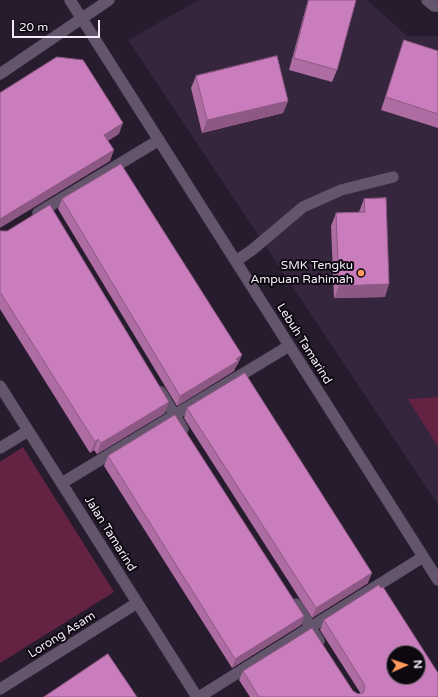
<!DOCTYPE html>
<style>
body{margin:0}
#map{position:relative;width:438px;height:697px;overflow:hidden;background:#271b2e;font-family:"Varela Round",sans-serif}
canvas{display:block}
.north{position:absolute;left:386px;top:645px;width:40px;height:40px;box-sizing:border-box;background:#0d0810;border:1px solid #69636d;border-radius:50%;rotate:87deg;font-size:11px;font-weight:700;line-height:16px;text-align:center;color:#f3ebf8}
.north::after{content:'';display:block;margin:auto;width:14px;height:18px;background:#ff9a5b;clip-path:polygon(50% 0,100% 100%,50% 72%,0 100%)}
.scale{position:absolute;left:12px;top:20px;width:88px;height:18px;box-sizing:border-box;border:2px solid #f3ebf8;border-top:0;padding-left:5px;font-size:12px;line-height:14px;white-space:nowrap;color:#f3ebf8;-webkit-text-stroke:3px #0d0810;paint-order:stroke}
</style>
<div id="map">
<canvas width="438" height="697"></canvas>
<div class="north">N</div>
<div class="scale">20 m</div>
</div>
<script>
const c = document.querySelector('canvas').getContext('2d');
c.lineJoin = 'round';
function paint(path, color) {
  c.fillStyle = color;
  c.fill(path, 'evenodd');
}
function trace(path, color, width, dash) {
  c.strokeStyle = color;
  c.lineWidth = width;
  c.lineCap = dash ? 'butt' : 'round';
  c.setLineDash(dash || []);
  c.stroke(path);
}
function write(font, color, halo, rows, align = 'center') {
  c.font = font + ' "Varela Round",sans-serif';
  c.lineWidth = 4;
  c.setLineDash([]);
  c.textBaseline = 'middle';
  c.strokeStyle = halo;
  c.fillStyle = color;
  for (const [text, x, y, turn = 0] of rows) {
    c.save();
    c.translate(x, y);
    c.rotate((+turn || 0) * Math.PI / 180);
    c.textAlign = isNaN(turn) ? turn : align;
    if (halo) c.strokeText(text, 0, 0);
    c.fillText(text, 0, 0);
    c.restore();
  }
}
paint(new Path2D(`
 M199,0H367L407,36H438V505L128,40Z`), '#35253d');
paint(new Path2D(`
 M438,397V447L408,399Z
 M23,447L114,592L0,663V462Z`), '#652344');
const service = new Path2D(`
 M38,213L159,140
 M236,261L252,250L303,207L341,190L393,177
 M161,392L183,429
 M62,483L289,346
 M296,604L319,641
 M199,697L423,557`);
const minor = new Path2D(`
 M70,0L438,580
 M427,0L434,6H438
 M0,74L109,0
 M0,386L197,697
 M0,448L28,431
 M0,689L137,603`);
trace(service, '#423848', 12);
trace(minor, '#423848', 12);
trace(service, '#64556c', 11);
trace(minor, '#64556c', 11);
paint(new Path2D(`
 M308,0H356L337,70L332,82L289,70Z
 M404,40L438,51V128L381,110Z
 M196,76L288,101L283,113L202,133L191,88Z
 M62,199L238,364L236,366L234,371L177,406L58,209Z
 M364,199L385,297L334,298L331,226L336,213L359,212Z
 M0,230L165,413L97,454L94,450L90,453L0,309Z
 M187,408L368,583L312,618L184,418Z
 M108,456L304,616L301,625L232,668L104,466Z
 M324,620L438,697H250L239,680L243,671L353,691L358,694H361L320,630Z`), '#ad6ca2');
paint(new Path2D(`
 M288,101L283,113L202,133L207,120Z
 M123,123L119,134L100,146L104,135Z
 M114,150L110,161L0,228V219Z
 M389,284L385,297L334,298L339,286Z
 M242,355L238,364L236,366L234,371L177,406L180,396Z
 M169,402L165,413L97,454L101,443Z
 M98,439L94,450L90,453L95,442Z
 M372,573L368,583L312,618L316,608Z
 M304,616L301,625L232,668L235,659Z`), '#8d5884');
const building = new Path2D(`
 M309,0H356L337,70L294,58Z
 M404,40L438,51V114L386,97Z
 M277,56L288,101L207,120L196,76Z
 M57,57L83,60L123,123L104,135L114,150L0,219V93Z
 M121,164L242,355L236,359L238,361L180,396L62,199Z
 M386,198L389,284L339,286L336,213L365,212L364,199Z
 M50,205L169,402L101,443L98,439L95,442L0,292V230V231H7Z
 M245,373L372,573L316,608L187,408Z
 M175,415L304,616L235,659L108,456Z
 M379,585L381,588L383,587L438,673V697H259L243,671L312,628L353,691L358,694L363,693L365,688L364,684L324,620ZM394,653H418V677H394Z
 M108,654L137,697H44Z`);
paint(building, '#c97dbc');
trace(building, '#8d5884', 1);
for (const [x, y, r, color] of [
 [361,273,4,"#ff9a5b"]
]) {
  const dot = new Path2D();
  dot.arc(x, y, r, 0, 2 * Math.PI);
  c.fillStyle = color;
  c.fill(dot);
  trace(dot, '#0d0810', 1.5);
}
write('12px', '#f3ebf8', '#0d0810', [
 ["SMK Tengku",353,266],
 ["Ampuan Rahimah",353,280]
], 'right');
write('12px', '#f3ebf8', '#0d0810', [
 ["Lebuh Tamarind",304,344,58],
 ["Jalan Tamarind",110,534,58],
 ["Lorong Asam",62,635,-32]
]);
</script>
